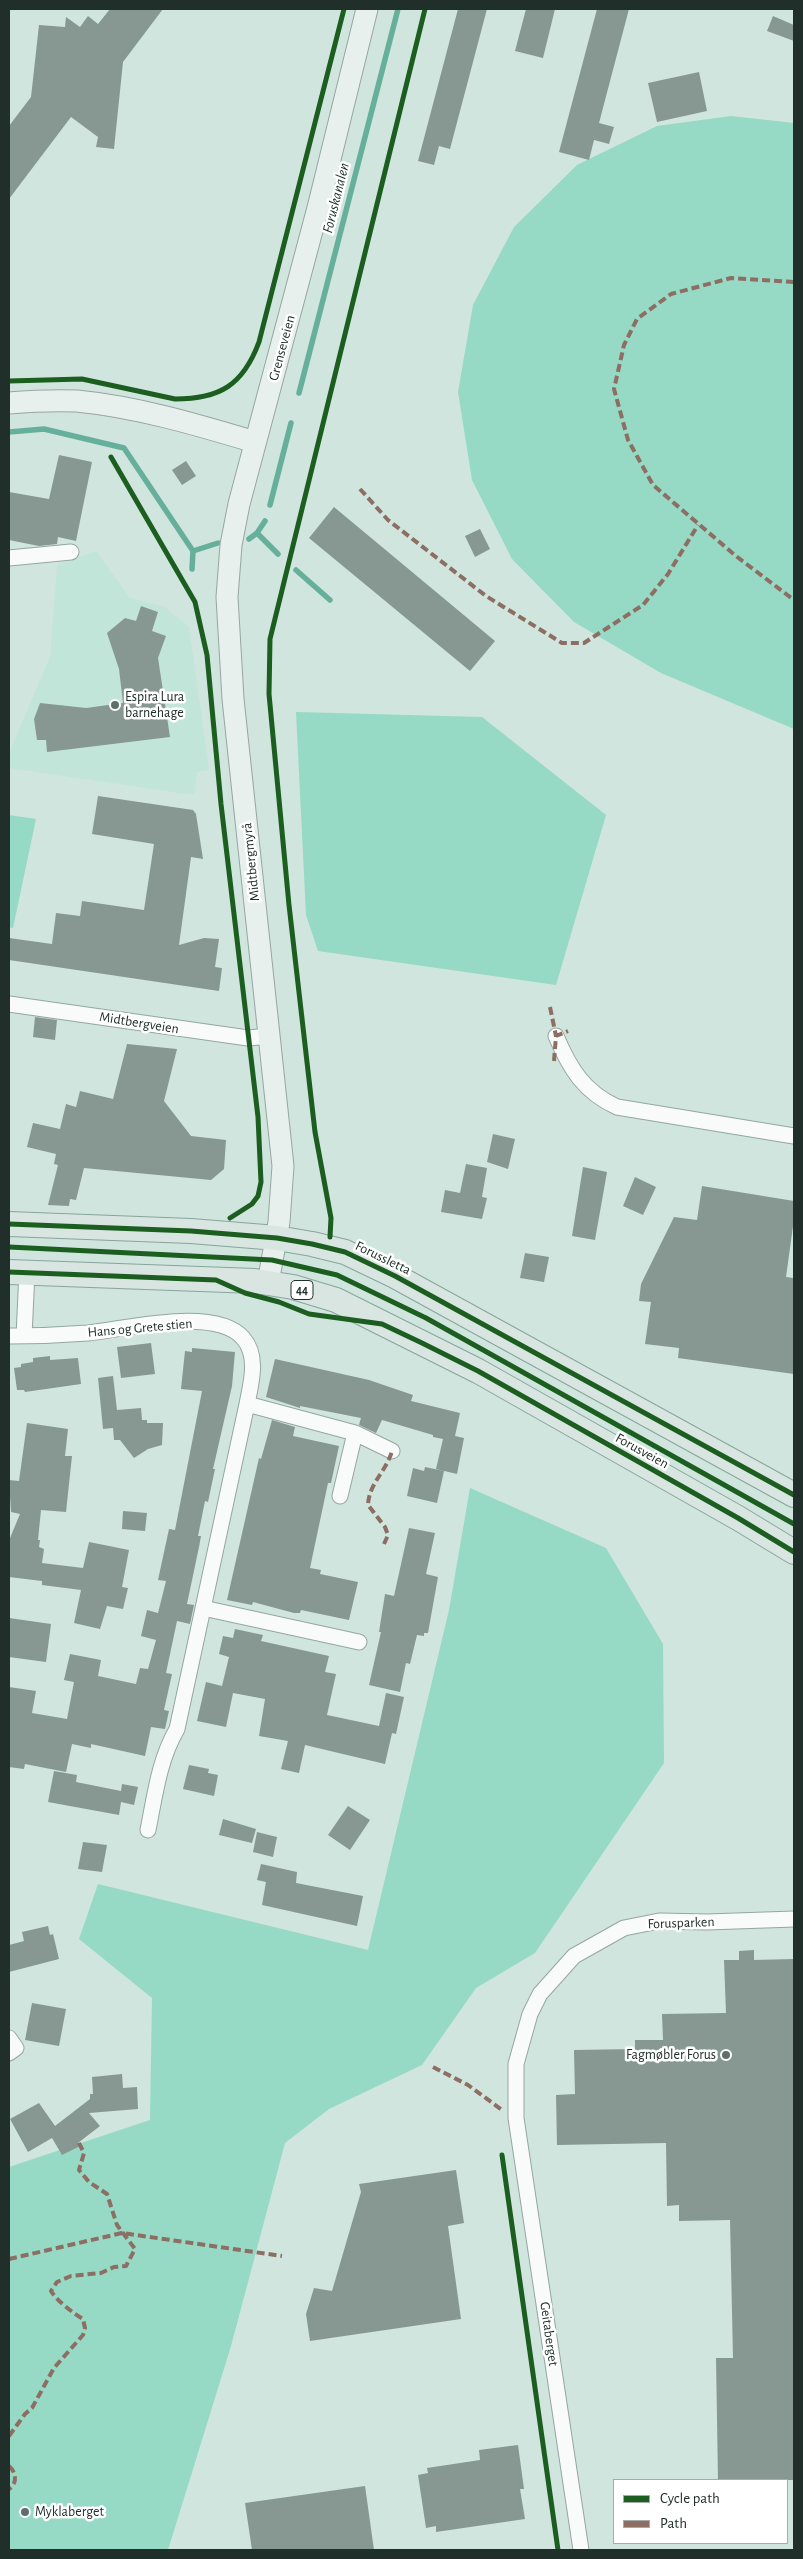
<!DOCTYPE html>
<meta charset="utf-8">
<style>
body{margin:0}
#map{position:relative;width:803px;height:2559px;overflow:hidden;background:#d0e5dd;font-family:"Alegreya Sans",sans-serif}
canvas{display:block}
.frame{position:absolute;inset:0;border:10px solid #202f2a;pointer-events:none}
.legend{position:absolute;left:613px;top:2479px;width:175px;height:65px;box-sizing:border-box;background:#fff;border:1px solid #a6acaa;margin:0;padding:6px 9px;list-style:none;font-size:15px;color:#202f2a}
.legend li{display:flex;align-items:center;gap:10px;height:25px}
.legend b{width:25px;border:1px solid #a6acaa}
</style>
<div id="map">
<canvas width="803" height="2559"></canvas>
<div class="frame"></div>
<ul class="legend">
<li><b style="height:6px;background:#1b5e20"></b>Cycle path</li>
<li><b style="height:6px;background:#8d6e63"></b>Path</li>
</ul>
</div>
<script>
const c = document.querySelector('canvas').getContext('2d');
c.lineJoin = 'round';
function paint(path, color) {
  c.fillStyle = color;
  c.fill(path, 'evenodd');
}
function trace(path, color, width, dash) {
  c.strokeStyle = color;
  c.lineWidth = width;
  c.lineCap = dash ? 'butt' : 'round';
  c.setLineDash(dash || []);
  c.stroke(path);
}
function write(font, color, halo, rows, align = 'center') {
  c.font = font + ' "Alegreya Sans",sans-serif';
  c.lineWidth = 5;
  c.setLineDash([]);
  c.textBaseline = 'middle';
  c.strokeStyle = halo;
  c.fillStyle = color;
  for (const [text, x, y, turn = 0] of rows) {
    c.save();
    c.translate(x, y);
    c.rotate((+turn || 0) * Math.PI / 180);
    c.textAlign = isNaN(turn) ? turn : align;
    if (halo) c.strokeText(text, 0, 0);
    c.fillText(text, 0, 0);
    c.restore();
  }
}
paint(new Path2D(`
 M96,551L130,598L165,607L189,627L209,770L197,772L194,795L9,768V753L50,657L57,565Z`), '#c1e5d9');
paint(new Path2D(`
 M731,116L794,123V729L661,673L574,622L512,559L472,480L458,392L473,305L514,227L577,165L657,126Z
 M296,712L482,717L606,815L556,985L318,951L306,915Z
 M9,815L36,819L13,928L9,927Z
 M470,1488L606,1548L663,1644L664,1763L535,1953L476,1988L422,2065L329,2109L285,2143L231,2346L168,2550H9V2167L150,2120L152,1998L79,1939L98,1884L368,1950L449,1610Z`), '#96d9c5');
trace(new Path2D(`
 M299,393L398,9
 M9,432L44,429L124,448L193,551
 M270,505L291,423
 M257,533L278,554
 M249,539L257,533L265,521
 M192,569L193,551L218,543
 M296,570L330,600`), '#66b09b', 5.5);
paint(new Path2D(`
 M110,9H163L123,62L114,149L96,147L98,137L71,117L9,199V126L31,97L39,25L65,27L66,17L80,27L88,16L98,24Z
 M458,9H487L450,149L439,146L434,165L418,161Z
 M526,9H555L543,58L515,51Z
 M597,9H629L599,123L614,127L609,144L594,140L589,160L559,152Z
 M773,16L794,25V41L767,31Z
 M699,72L707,111L657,122L648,83Z
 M59,455L92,462L76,541L58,537L57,544L39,546L9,540V492L49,499Z
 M186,461L196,476L182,485L172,470Z
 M334,507L495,641L470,671L309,538Z
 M480,529L490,549L475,557L465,536Z
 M141,606L158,612L152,631L166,636L158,658L170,737L47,752L46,740H37L34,719L40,703L86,708L123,703L119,669L107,633L125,618L136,621Z
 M98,796L193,810L196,814L203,859L191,857L179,945L204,938L219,939L215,967L222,968L219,991L9,960V938L52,944L56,913L80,916L82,901L144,910L154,844L92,834Z
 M35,1017L57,1020L55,1040L33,1037Z
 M127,1044L177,1049L164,1101L191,1136L226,1140L224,1169L211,1180L84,1168L76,1200L70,1199L69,1206L48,1205L58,1165L54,1164L56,1154L27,1147L33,1123L60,1129L66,1104L76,1107L80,1091L113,1099Z
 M493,1134L515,1139L508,1169L487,1162Z
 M466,1164L487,1168L482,1197L487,1198L482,1219L441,1212L445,1190L460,1193Z
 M583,1167L607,1172L595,1240L572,1236Z
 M635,1177L656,1187L643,1215L623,1206Z
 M702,1186L794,1201V1219L786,1277L794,1278V1374L678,1358L679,1348L645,1344L651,1302L639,1301L641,1284L674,1217L697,1220Z
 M525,1253L549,1257L544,1282L520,1278Z
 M151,1343L155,1374L121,1378L117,1347Z
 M192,1348L235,1352L232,1386L213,1469H215L208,1502L205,1501L198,1536H201L199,1547L187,1604L194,1605L190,1624L177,1621L166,1673L172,1674L164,1710L169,1711L165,1729L151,1727L145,1756L91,1744V1748L72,1744L66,1772L25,1764L24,1769L9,1767V1687L36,1691L32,1713L67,1719L74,1682L64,1680L70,1654L101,1660L98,1676L136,1684L140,1668L148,1669L156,1640L141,1636L147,1610L158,1613L166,1581L158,1580L169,1529L175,1530L202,1391L181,1389L185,1351L192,1352Z
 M50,1356V1360L78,1358L81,1384L25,1392L24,1390H17L14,1368L21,1367V1364L33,1362V1358Z
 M275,1359L369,1380L413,1395L411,1401L460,1413L455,1436L464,1438L457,1474L436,1469L443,1439L433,1437V1435L382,1420L376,1433L359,1425L361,1418L300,1406V1408L266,1397Z
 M113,1376L117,1410L141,1408L142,1420H147V1423H163L162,1445L148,1449L134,1458L120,1440H114L113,1428L103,1429L98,1378Z
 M272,1420L295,1427L293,1436L339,1446L331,1483H328L310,1568L321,1570L320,1574L358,1582L349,1620L301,1610L300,1613H294L253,1602L252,1605L227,1600L259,1458L261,1459Z
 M27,1423L68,1429L65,1456H72L66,1512L41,1510L38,1540H40L39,1547L44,1549L42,1563L83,1568L89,1542L129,1550L122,1587L128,1588L123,1609L107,1606L100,1629L74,1623L81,1590L42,1585V1581L9,1577L10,1538L20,1514L11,1512L9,1480L19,1481Z
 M425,1467L444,1471L437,1503L407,1496L413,1468L424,1471Z
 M123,1511L147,1513L145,1531L122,1529Z
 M409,1528L435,1533L426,1574L438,1577L428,1633H424V1636L417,1635L410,1664L406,1663L400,1692L369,1685L381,1632H379L385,1594L394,1596Z
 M9,1618L51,1624L46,1662L9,1657Z
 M235,1629L263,1635L261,1641L329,1656L325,1672L336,1674L327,1715L379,1726L386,1693L404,1697L396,1734L392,1733L385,1764L305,1745L299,1773L281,1769L288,1741L259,1736L265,1699L233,1693L226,1727L197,1721L206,1682L222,1686L229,1657L219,1654L223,1636L233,1638Z
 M189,1765L209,1769L208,1773L218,1775L214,1796L183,1789Z
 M54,1771L77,1775L76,1782L121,1791L122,1784L138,1787L134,1805L121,1802L119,1815L48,1802Z
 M348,1806L370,1820L350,1850L328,1835Z
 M223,1819L256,1829L252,1843L219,1835Z
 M257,1832L277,1837L273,1857L253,1852Z
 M83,1842L107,1845L102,1872L78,1869Z
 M261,1864L297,1872L296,1883L363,1896L357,1926L262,1905L266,1882L257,1880Z
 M48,1926L50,1935L53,1934L59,1959L9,1972V1945L24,1941L22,1932Z
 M754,1950V1960L794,1959V2480H718L716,2358H733L730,2220L679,2221V2205L667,2206L666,2143L557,2145L556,2095L575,2094L574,2050L635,2049V2040H663L662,2014L726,2013L724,1960H739V1951Z
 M32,2003L66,2009L59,2046L25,2040Z
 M122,2074L123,2088L137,2087L138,2109L89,2113L100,2126L78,2143L80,2146L62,2155L52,2138L28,2152L10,2119L39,2103L55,2126L90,2099V2094H93L92,2077Z
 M456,2170L464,2223L448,2226L461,2319L310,2341L306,2314L314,2288L332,2291L361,2192L359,2184Z
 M518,2445L524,2489H520L525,2519L436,2532V2526L426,2528L418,2475L428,2473L427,2468L480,2460L479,2450Z
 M365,2486L374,2550H252L245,2503Z`), '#879892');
const street = new Path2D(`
 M9,558L71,552
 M9,1004L248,1038L270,1036
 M556,1036C570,1069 584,1092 617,1107L794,1136
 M9,1336C35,1336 62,1335 88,1333C127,1329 215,1306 243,1338C259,1356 251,1383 247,1404L177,1729C159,1760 155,1795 148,1830
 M24,1336L27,1272
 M247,1404L355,1433L392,1451
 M340,1496L355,1433
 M203,1608L359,1642
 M9,2038L16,2048L9,2053
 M581,2550L516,2118V2064L530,2014L540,1994L574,1956L624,1928L659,1921L707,1922L794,1919`);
const secondary = new Path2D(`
 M9,403C32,401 54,400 77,401C138,407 198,425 255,442
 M268,1283L279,1222L283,1166L233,699L227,597L231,545L239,504L318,208L367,9`);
const primary = new Path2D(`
 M9,1224L191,1231L277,1238L312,1244L345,1252L395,1276L794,1495
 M9,1272L255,1281L293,1287L336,1300L478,1371L738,1518L794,1552`);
trace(street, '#96a6a0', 17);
trace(secondary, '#96a6a0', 23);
trace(primary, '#87a59c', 26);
trace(street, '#f8fbfa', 15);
trace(secondary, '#e8f0ee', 21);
trace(primary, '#d8e5e1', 24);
trace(new Path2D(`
 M794,282L731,278L671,294L637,319L624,345L614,389L628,440L653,485L736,556L794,600
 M360,489L388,520L486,596L562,643H584L643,605L668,574L698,525
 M550,1007L556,1036
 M554,1061L556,1036L568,1031
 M384,1544L388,1535L385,1527L368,1505C369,1483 386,1472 392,1451
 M433,2067L468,2085L502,2110
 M9,2259L122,2233L282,2256
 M9,2436L25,2414L32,2408L54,2368L83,2335L85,2328L83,2319C73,2313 57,2301 51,2291L57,2282L71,2276L101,2273L114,2267L126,2266L135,2249L117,2225L107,2194L89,2182L79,2170L84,2153L78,2141
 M9,2466C16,2472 18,2483 9,2489`), '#8d6e63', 4, [8, 4]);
trace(new Path2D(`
 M9,381L82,379L175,399C220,399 243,385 259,342L344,9
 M111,457L195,602L207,655L221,804L258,1117L261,1182L258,1196L252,1204L230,1218
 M9,1224L191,1231L277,1238L312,1244L345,1252L395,1276L794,1495
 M330,1237L331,1218L315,1132L289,905L269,694L270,639L425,9
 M9,1247L272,1260L337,1275L426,1318L794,1524
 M9,1272L216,1280L245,1293L279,1302L309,1314L382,1324L422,1343L478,1371L738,1518L794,1552
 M502,2155L558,2550`), '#1b5e20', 5);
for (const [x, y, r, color] of [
 [115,705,5,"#5e6f69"],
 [726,2055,5,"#5e6f69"],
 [25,2512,5,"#5e6f69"]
]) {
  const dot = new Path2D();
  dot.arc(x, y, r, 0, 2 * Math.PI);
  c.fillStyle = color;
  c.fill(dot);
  trace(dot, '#fff', 2);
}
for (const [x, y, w] of [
 [302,1290,22]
]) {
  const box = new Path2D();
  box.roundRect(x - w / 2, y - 9.5, w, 19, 4);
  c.fillStyle = '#fff';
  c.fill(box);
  trace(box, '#202f2a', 1);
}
write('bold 12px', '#202f2a', null, [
 ["44",302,1290]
]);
write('14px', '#202f2a', '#fff', [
 ["Grenseveien",282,348,-75],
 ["Midtbergmyrå",251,862,-96],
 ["Midtbergveien",139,1023,9],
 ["Forussletta",383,1258,26],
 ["Hans og Grete stien",140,1328,-5],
 ["Forusveien",642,1451,29],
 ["Forusparken",681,1923,-2],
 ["Geitaberget",549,2334,82]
]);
write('14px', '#202f2a', '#fff', [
 ["Espira Lura",125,697],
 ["barnehage",125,713],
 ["Fagmøbler Forus",716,2055,"right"],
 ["Myklaberget",35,2512]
], 'left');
write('italic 15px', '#1a3029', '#fff', [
 ["Foruskanalen",336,198,-76]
]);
</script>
